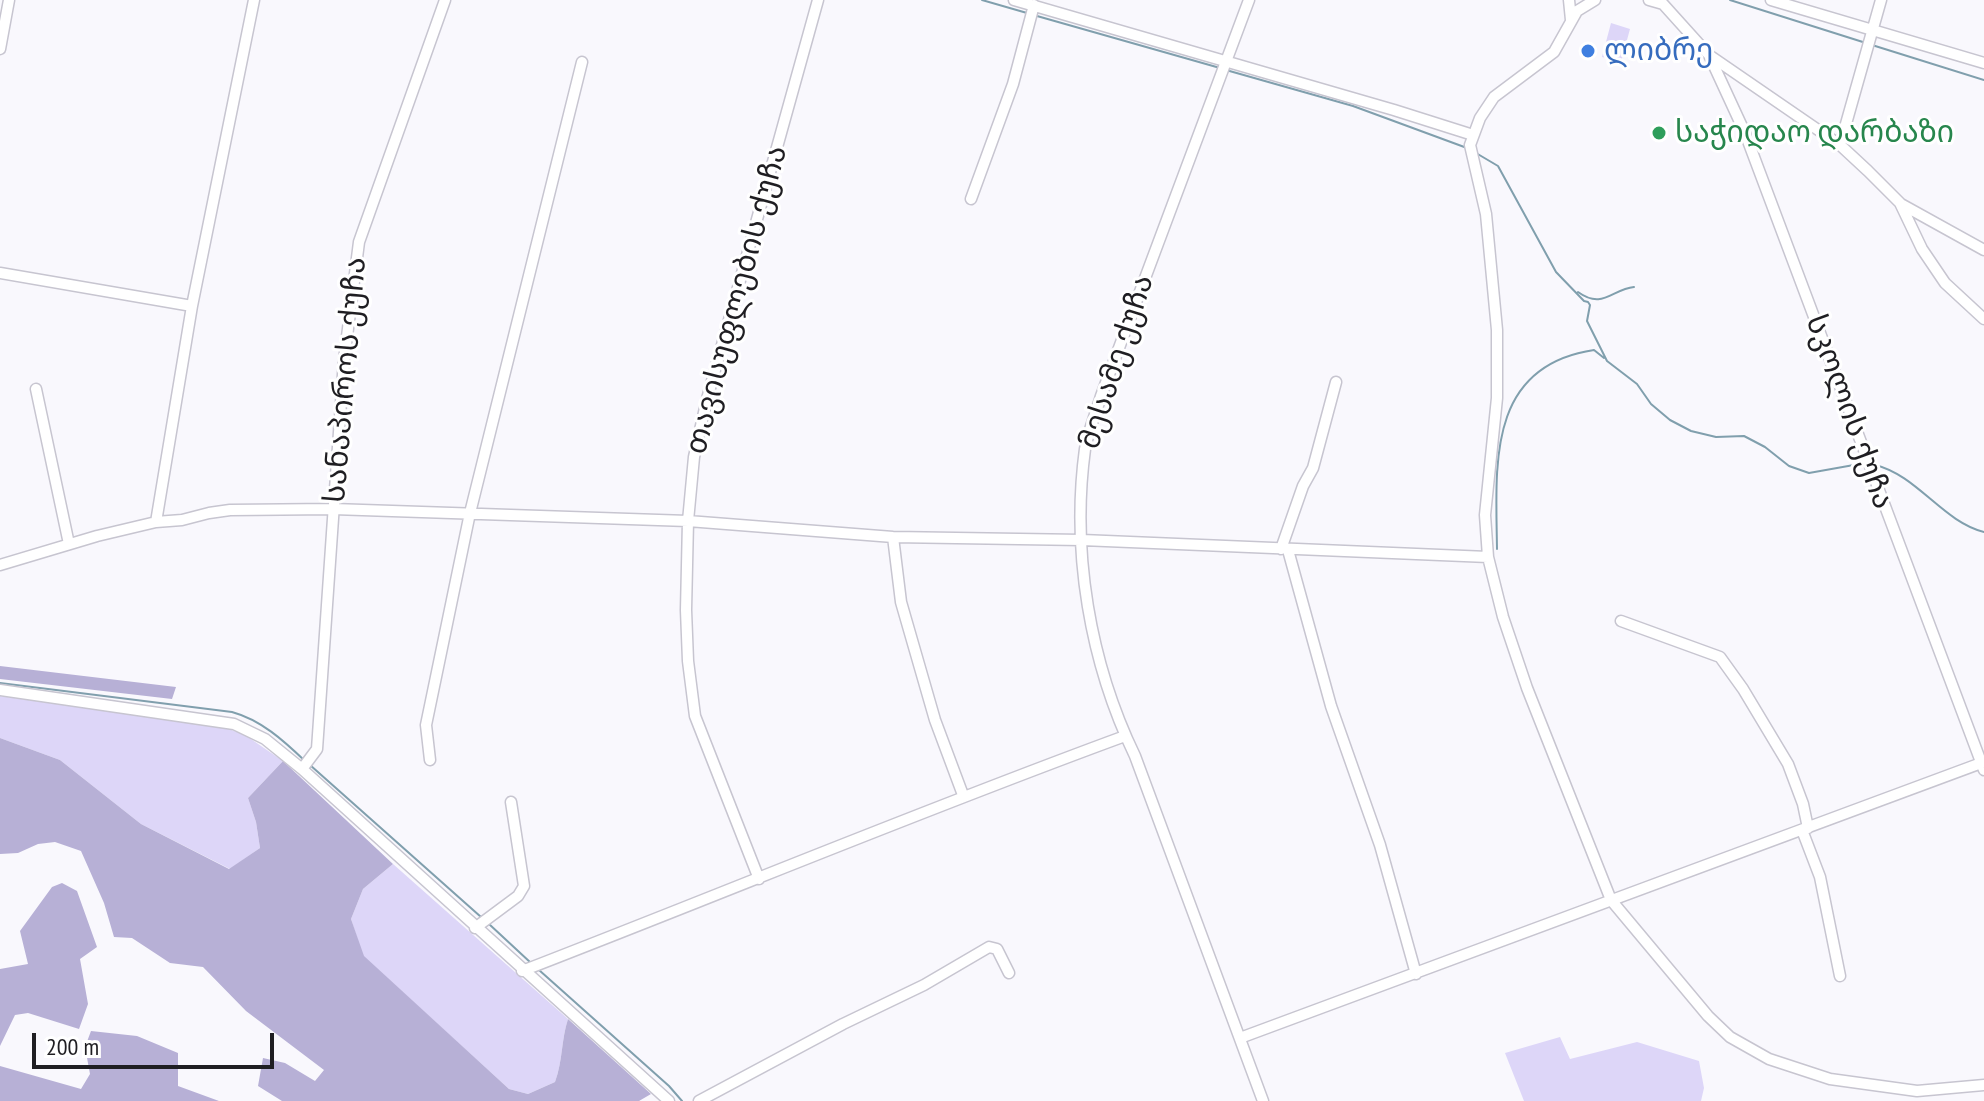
<!DOCTYPE html>
<meta charset="utf-8">
<style>
body{margin:0}
#map{position:relative;width:1984px;height:1101px;overflow:hidden;background:#f9f8fd;font-family:"PT Sans Narrow",sans-serif}
canvas{display:block}
.scale{position:absolute;left:32px;top:1033px;width:242px;height:36px;box-sizing:border-box;border:4px solid #1f1e22;border-top:0;padding-left:10px;font-size:24px;line-height:28px;white-space:nowrap;color:#1f1e22;-webkit-text-stroke:6px #fff;paint-order:stroke}
</style>
<div id="map">
<canvas width="1984" height="1101"></canvas>
<div class="scale">200 m</div>
</div>
<script>
const c = document.querySelector('canvas').getContext('2d');
c.lineJoin = 'round';
function paint(path, color) {
  c.fillStyle = color;
  c.fill(path, 'evenodd');
}
function trace(path, color, width, dash) {
  c.strokeStyle = color;
  c.lineWidth = width;
  c.lineCap = dash ? 'butt' : 'round';
  c.setLineDash(dash || []);
  c.stroke(path);
}
function write(font, color, halo, rows, align = 'center') {
  c.font = font + ' "PT Sans Narrow","Noto Sans Georgian",sans-serif';
  c.lineWidth = 6;
  c.setLineDash([]);
  c.textBaseline = 'middle';
  c.strokeStyle = halo;
  c.fillStyle = color;
  for (const [text, x, y, turn = 0] of rows) {
    c.save();
    c.translate(x, y);
    c.rotate((+turn || 0) * Math.PI / 180);
    c.textAlign = isNaN(turn) ? turn : align;
    if (halo) c.strokeText(text, 0, 0);
    c.fillText(text, 0, 0);
    c.restore();
  }
}
paint(new Path2D(`
 M1611,23L1630,29L1621,62L1602,57Z
 M0,696L226,728L245,735L283,761L248,798L256,822L260,848L230,869L141,824L60,760L0,738Z
 M393,864L568,1019C561,1041 563,1060 555,1082L528,1094L509,1089L363,956L351,919L363,889Z
 M1560,1037L1570,1059L1637,1042L1699,1061L1704,1088L1701,1101H1524L1505,1053Z`), '#ddd6f8');
paint(new Path2D(`
 M0,666L176,687L172,699L0,679Z
 M0,738L60,760L141,824L229,869L260,848L256,822L248,798L283,761L393,864L363,889L351,919L364,956L509,1089L528,1094L555,1082C563,1060 561,1041 568,1019L651,1094L639,1101H282L258,1086L263,1058L285,1063L315,1081L324,1070L246,1011L203,967L170,963L132,938L114,937L104,903L81,851L55,842L38,844L18,853L0,854Z
 M62,883L77,891L97,947L80,959L88,1004L79,1029L28,1013L15,1015L0,1046V969L28,964L20,931L52,887Z
 M91,1031L137,1036L178,1053V1086L219,1101H0V1066L81,1089L90,1074L85,1047Z`), '#b7b0d6');
trace(new Path2D(`
 M982,0L1027,13
 M1730,0L1866,43
 M1037,16L1220,68
 M1872,45L1984,80
 M1226,70L1353,106L1467,148
 M1476,153L1498,166L1556,272L1584,301L1588,302L1590,305L1587,321L1607,361L1637,384L1651,404L1670,420L1691,431L1716,437L1744,436L1765,447L1789,466L1809,473L1865,463
 M1578,292C1603,310 1612,289 1634,287
 M1875,465C1917,475 1943,522 1984,532
 M1497,549C1496,466 1486,366 1594,350L1604,358
 M0,683L232,712C261,720 283,740 305,761
 M310,765L481,917
 M489,924L531,963
 M539,970L669,1086L682,1101`), '#809fad', 2);
const minor = new Path2D(`
 M1014,0L1394,110L1473,135
 M1249,0L1101,396C1096,413 1088,432 1085,449C1071,552 1090,663 1135,756L1263,1101
 M1569,0L1571,20
 M1595,0L1577,11L1554,52L1494,97L1480,118L1470,145L1486,214L1497,330V398L1485,515L1488,557L1503,617L1527,688L1611,900L1708,1016L1730,1037L1769,1059L1830,1079L1917,1091L1984,1085
 M1649,0L1663,4L1709,55L1840,145L1868,171L1900,203L1922,249L1945,283L1984,319
 M1771,0L1984,63
 M0,49L9,0
 M1709,55L1745,133L1984,770
 M1840,145L1881,0
 M971,199L1013,84L1034,5
 M1901,204L1984,250
 M0,273L192,306
 M36,389L69,544
 M156,522L192,306L254,0
 M893,537L901,602L935,720L963,795
 M1281,549L1303,486L1313,468L1336,382
 M1288,550L1331,706L1380,845L1416,974
 M0,565L97,536L156,522L182,520L209,513L230,510L333,509L688,521L893,537L1082,540L1488,557
 M1621,621L1720,657L1743,689L1788,764L1803,804L1808,828
 M0,690L234,724L265,739L302,769L669,1101
 M430,760L426,725L470,513L582,62
 M302,769L317,749L344,360L359,242L445,0
 M1802,830L1820,877L1840,976
 M759,879L695,716L688,661L686,610L688,521L694,457L707,399L818,0
 M475,928L518,896L524,886L511,802
 M522,971C724,893 923,810 1125,736
 M1240,1038L1984,762
 M699,1101L843,1024L924,985L989,947L997,949L1009,973`);
trace(minor, '#c7c5d0', 13);
trace(minor, '#fff', 10);
for (const [x, y, r, color] of [
 [1588,51,8,"#3f7fe0"],
 [1659,133,8,"#2e9e5b"]
]) {
  const dot = new Path2D();
  dot.arc(x, y, r, 0, 2 * Math.PI);
  c.fillStyle = color;
  c.fill(dot);
  trace(dot, '#fff', 3);
}
write('30px', '#366cbe', '#fff', [
 ["ლიბრე",1604,51]
], 'left');
write('30px', '#27864d', '#fff', [
 ["საჭიდაო დარბაზი",1675,133]
], 'left');
write('30px', '#1f1e22', '#fff', [
 ["თავისუფლების ქუჩა",737,300,-75],
 ["მესამე ქუჩა",1117,362,-72],
 ["სანაპიროს ქუჩა",346,380,-85],
 ["სკოლის ქუჩა",1849,412,70]
]);
</script>
